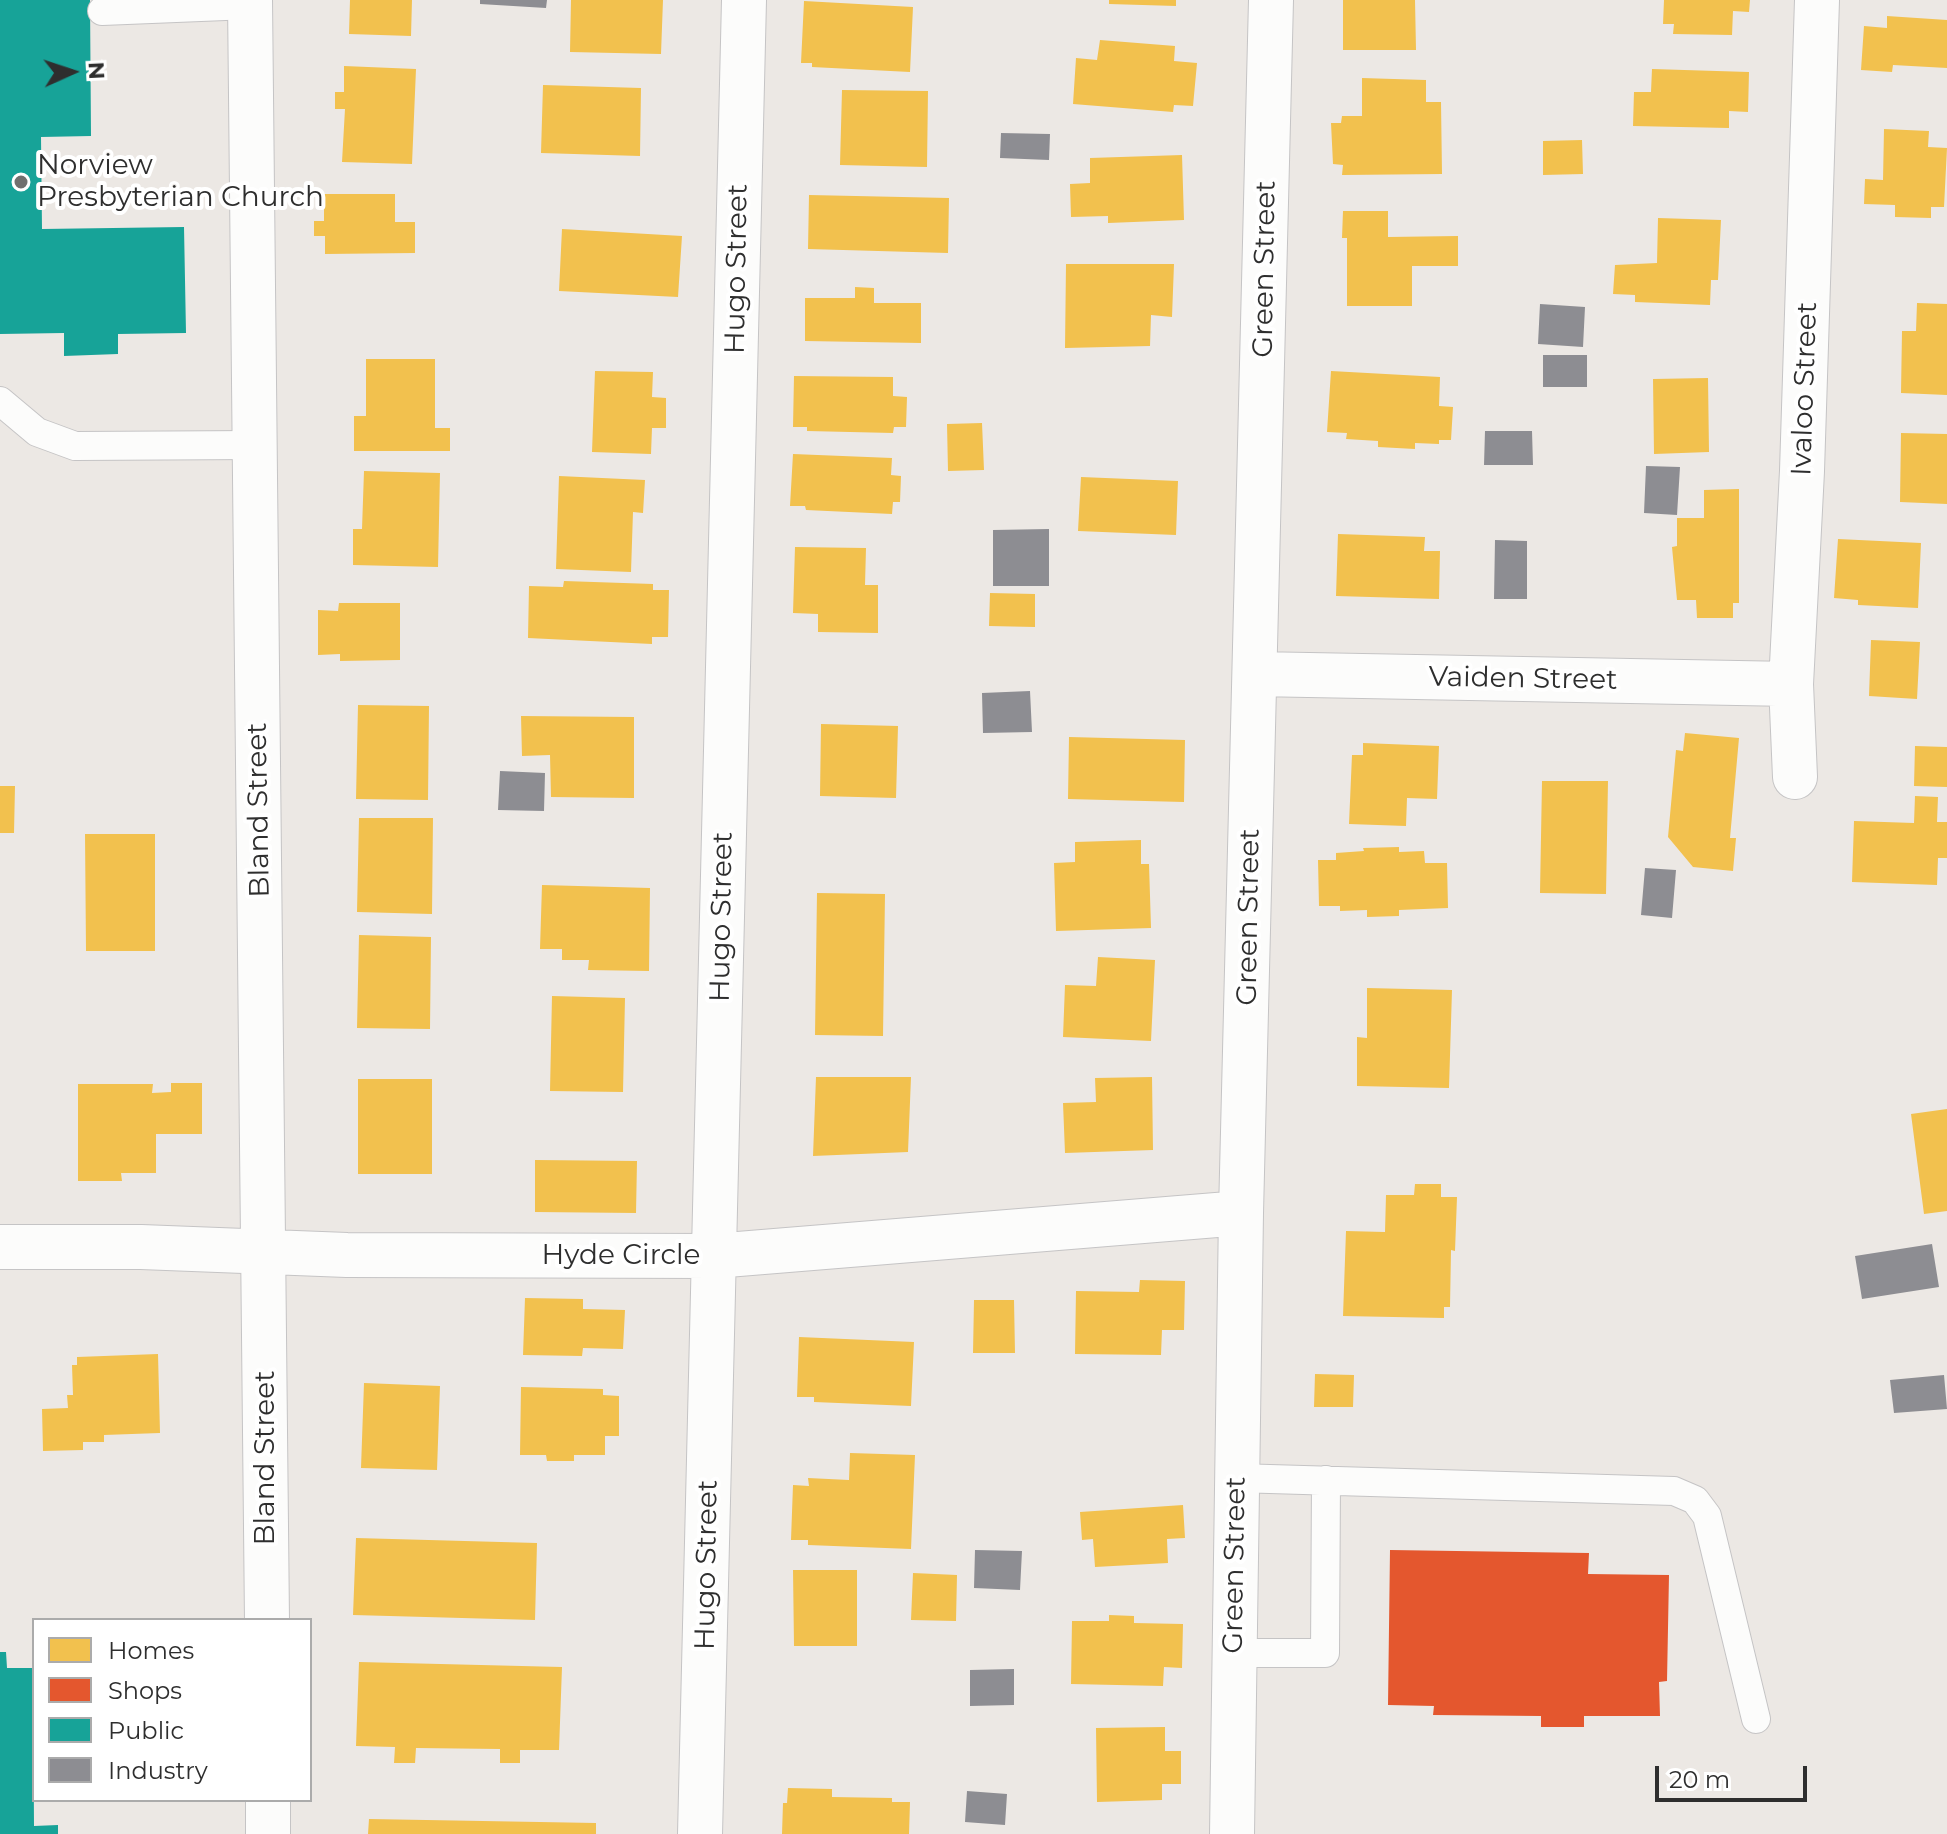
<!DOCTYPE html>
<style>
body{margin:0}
#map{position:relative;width:1947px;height:1834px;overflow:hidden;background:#ece8e4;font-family:Montserrat,sans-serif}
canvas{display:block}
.legend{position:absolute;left:32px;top:1618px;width:280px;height:184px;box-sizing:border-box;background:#fff;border:2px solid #ababab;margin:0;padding:10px 14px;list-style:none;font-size:24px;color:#2e2e2e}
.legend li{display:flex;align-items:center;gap:16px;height:40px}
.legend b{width:40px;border:2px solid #ababab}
.north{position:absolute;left:32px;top:32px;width:80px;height:80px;-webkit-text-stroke:6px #fff;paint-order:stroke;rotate:87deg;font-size:22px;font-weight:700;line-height:32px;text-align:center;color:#2e2e2e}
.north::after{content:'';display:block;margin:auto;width:28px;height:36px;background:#2e2e2e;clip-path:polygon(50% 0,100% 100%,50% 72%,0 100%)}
.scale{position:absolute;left:1655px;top:1766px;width:152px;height:36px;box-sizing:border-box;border:4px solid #2e2e2e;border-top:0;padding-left:10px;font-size:24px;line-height:28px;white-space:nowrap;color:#2e2e2e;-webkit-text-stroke:6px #fff;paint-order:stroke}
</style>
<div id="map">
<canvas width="1947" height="1834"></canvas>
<ul class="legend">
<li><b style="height:22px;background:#f2c14e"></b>Homes</li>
<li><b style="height:22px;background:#e4572e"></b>Shops</li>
<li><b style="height:22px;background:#17a398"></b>Public</li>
<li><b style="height:22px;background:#8d8d92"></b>Industry</li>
</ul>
<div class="north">N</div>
<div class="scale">20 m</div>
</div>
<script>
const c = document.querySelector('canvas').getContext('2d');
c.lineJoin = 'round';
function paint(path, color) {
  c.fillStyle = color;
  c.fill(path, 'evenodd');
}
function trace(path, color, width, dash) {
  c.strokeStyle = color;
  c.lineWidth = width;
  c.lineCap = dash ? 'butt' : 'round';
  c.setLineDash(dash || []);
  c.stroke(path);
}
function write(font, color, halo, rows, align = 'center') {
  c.font = font + ' Montserrat,sans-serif';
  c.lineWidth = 8;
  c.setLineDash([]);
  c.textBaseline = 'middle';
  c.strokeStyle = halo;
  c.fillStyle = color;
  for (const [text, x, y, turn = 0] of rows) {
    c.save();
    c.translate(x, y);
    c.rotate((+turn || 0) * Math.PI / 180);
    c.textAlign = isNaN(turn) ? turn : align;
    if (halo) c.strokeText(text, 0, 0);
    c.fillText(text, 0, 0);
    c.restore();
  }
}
paint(new Path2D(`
 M350,0H412L411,36L349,34Z
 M571,0H663L661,54L570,52Z
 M1109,0H1176V6L1109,4Z
 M1343,0H1415L1416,50H1343Z
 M1664,0H1750L1749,12L1733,11L1732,35L1673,34L1674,24H1663Z
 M804,1L913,7L910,72L812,67V63H801Z
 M1887,16L1947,20V68L1893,65L1892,72L1861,70L1864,26L1887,28Z
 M1100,40L1175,46L1174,61L1197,63L1193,106L1174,105L1173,112L1073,104L1076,58L1097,60Z
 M344,66L416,69L412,164L342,162L345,109H335V92H344Z
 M1652,69L1749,72L1748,112L1729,111V128L1633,126L1634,92H1651Z
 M1362,78L1426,80V102H1441L1442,174L1342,175L1343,165L1333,164L1331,123H1341L1342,116H1362Z
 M543,85L641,88L640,156L541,153Z
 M842,90L928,91L927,167L840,165Z
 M1884,129L1929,131L1928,147L1947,148L1944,207H1931V218L1895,217V205L1864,204L1865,179L1883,180Z
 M1582,140L1583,174L1543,175V141Z
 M1182,155L1184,220L1108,223V216L1071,217L1070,184L1090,183V158Z
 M324,194H395V222H415V253L325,254V236H314V221H324Z
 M809,195L949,198L948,253L808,249Z
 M1343,211H1388V237L1458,236V266H1412V306H1347V238H1342Z
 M1658,218L1721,220L1718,280H1711L1710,305L1635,302V295L1613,294L1615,265L1657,263Z
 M562,229L682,236L678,297L559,291Z
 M1066,264H1174L1172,317L1151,315L1150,346L1065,348Z
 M855,287L874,288V303H921V343L805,341V298H855Z
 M1917,303L1947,304V395L1901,393L1902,331H1916Z
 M366,359H435V428H450V451H354V416H366Z
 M595,371L653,372L652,397L666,398V428H652L651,454L592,452Z
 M1331,371L1440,377L1439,406L1453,407L1451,440H1439V444L1415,443V449L1378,447V441L1346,439L1347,433L1327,432Z
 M794,376L893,377V396L907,397L906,427H894L893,433L807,431V427H793Z
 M1708,378L1709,452L1654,454L1653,379Z
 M982,423L984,470L948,471L947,424Z
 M1901,433L1947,434V504L1900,502Z
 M793,454L892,458L891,475L901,476L900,502H893L892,514L806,510L805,506H790Z
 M364,471L440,473L438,567L353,565V529H362Z
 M559,476L645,480L643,513L633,512L631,572L556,569Z
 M1081,477L1178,481L1176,535L1078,531Z
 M1739,489V603H1733V618H1697L1696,600H1677L1672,547L1677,546V518H1704V490Z
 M1338,534L1425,537L1424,551H1440L1439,599L1336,596Z
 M1838,539L1921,543L1918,608L1858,605V600L1834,598Z
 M795,547L866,548L865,585H878V633L818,632V614L793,613Z
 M564,581L653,584V590H669L668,637H652V644L528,638L529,586L563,587Z
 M990,593L1035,594V627L989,626Z
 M339,603H400V660L340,661V654L318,655V610L338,611Z
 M1871,640L1920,642L1917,699L1869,696Z
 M358,705L429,706L428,800L356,799Z
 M521,716L634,717V798L551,797L550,755L522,756Z
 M821,724L898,726L896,798L820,796Z
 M1685,733L1739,738L1730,838H1736L1733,871L1693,867L1668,837L1676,750L1683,751Z
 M1069,737L1185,740L1184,802L1068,799Z
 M1363,743L1439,746L1437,799L1407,798L1406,826L1349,824L1352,755H1363Z
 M1915,746L1947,747V787L1914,786Z
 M1542,781H1608L1606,894L1540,893Z
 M0,786H15L14,833H0Z
 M1915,796L1938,797L1937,822H1947V858H1938L1937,885L1852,882L1854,821L1914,823Z
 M359,818H433L432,914L357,912Z
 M85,834H155V951H86Z
 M1141,840V864H1149L1151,928L1056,931L1054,863L1075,862V842Z
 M1399,847V852L1424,851L1425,863H1447L1448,908L1399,910V916L1367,917V910L1340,911V906H1319L1318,860H1336V853L1364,851L1363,848Z
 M542,885L650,888L649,971L588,970L589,960H562V949H540Z
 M817,893L885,894L883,1036L815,1035Z
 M359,935L431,937L430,1029L357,1028Z
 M1098,957L1155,960L1151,1041L1063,1037L1065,985L1096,986Z
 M1367,988L1452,990L1449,1088L1357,1086V1037L1367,1038Z
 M552,996L625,998L623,1092L550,1091Z
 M816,1077H911L908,1152L813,1156Z
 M1152,1077L1153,1150L1065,1153L1063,1103L1096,1102L1095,1078Z
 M358,1079H432V1174H358Z
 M171,1083H202V1134H156V1173H121L122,1181H78V1084H153L152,1093L171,1092Z
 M1947,1109V1211L1924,1214L1911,1114Z
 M535,1160L637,1161L636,1213L535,1212Z
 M1415,1184H1441V1197H1457L1455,1251L1451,1250L1450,1307H1444V1318L1343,1316L1346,1231L1385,1232L1386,1195H1414Z
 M1140,1280L1185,1281L1184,1330H1162L1161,1355L1075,1354L1076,1291L1139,1292Z
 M525,1298L583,1299V1309L625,1310L623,1349L583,1348L582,1356L523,1355Z
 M974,1300H1014L1015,1353H973Z
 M799,1337L914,1342L911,1406L814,1402V1397H797Z
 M158,1354L160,1433L104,1435V1442H83V1450L43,1451L42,1409L68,1408L67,1395H73L72,1365H77V1357Z
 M1315,1374L1354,1375L1353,1407H1314Z
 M364,1383L440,1386L437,1470L361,1468Z
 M521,1387L603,1389V1395L619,1396V1436H605V1455H574V1461H547L546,1455H520Z
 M850,1453L915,1455L911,1549L808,1545V1540H791L793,1485L809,1486L808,1478L849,1480Z
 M1183,1505L1185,1538L1167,1539L1168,1563L1095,1567L1093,1539L1082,1540L1080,1512Z
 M356,1538L537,1543L535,1620L353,1615Z
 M793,1570H857V1646H794Z
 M913,1573L957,1575L956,1621L911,1620Z
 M1109,1615L1134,1616V1623L1183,1624L1182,1668L1164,1667L1163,1686L1071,1684L1072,1621H1109Z
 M359,1662L562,1667L559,1750H520V1763H500V1749L416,1748L415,1763H394L395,1747L356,1746Z
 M1165,1727V1751H1181V1784H1162V1800L1097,1802L1096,1728Z
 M788,1788L832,1789V1797L892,1798V1802H910L909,1834H782L783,1803H787Z
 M369,1819L596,1823V1834H368Z`), '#f2c14e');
paint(new Path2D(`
 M1390,1550L1589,1553L1588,1574L1669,1575L1667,1681L1659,1682L1660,1716H1584V1727H1541V1716L1433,1715L1434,1706L1388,1705Z`), '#e4572e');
paint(new Path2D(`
 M0,0H90L91,136L41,137L42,229L184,227L186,333L118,334V354L64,356V333L0,334Z
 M0,1652H6L7,1668H33L34,1826L58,1825V1834H0Z`), '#17a398');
paint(new Path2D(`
 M480,0H547L546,8L480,4Z
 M1001,133L1050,134L1049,160L1000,158Z
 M1540,304L1585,307L1583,347L1538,344Z
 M1543,355H1587V387H1543Z
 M1485,431H1532L1533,465H1484Z
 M1646,466L1680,467L1677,515L1644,513Z
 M1049,529V586H993V530Z
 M1495,540L1527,541V599H1494Z
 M1030,691L1032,732L983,733L982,693Z
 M500,771L545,773L544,811L498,810Z
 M1645,868L1676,870L1672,918L1641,915Z
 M1932,1244L1939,1287L1862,1299L1855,1256Z
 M1944,1375L1947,1409L1894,1413L1890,1380Z
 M975,1550L1022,1551L1020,1590L974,1588Z
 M1014,1669V1705L970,1706V1670Z
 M967,1791L1007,1794L1005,1825L965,1822Z`), '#8d8d92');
const service = new Path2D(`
 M102,11L250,5
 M0,401L37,432L75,446L255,445
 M1236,1478L1674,1491L1695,1500L1707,1516L1756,1719
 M1234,1653H1325L1326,1480`);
const minor = new Path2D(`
 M250,0L267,1620
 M1255,674L1791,684
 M1795,777L1791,684L1802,471L1817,0
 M0,1247H141L347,1255L714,1256L1241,1213
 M268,1800V1834
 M700,1834L744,0
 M1232,1834L1241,1213L1271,0`);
trace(service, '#c5c4c5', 30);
trace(minor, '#c5c4c5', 46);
trace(service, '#fcfcfb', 28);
trace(minor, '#fcfcfb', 44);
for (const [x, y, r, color] of [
 [21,182,8,"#706f6e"]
]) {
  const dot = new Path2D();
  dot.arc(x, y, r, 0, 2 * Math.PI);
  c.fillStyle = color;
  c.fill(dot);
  trace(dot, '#fff', 3);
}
write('28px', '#2e2e2e', '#fff', [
 ["Norview",37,166],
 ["Presbyterian Church",37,198]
], 'left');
write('28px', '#2e2e2e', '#fff', [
 ["Hugo Street",737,269,-89],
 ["Green Street",1265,269,-89],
 ["Ivaloo Street",1805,389,-88],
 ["Vaiden Street",1523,679,1],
 ["Bland Street",259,810,-91],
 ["Hugo Street",722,917,-89],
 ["Green Street",1249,917,-89],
 ["Hyde Circle",621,1256],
 ["Bland Street",266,1458,-90],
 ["Hugo Street",707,1565,-89],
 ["Green Street",1235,1565,-89]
]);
</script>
